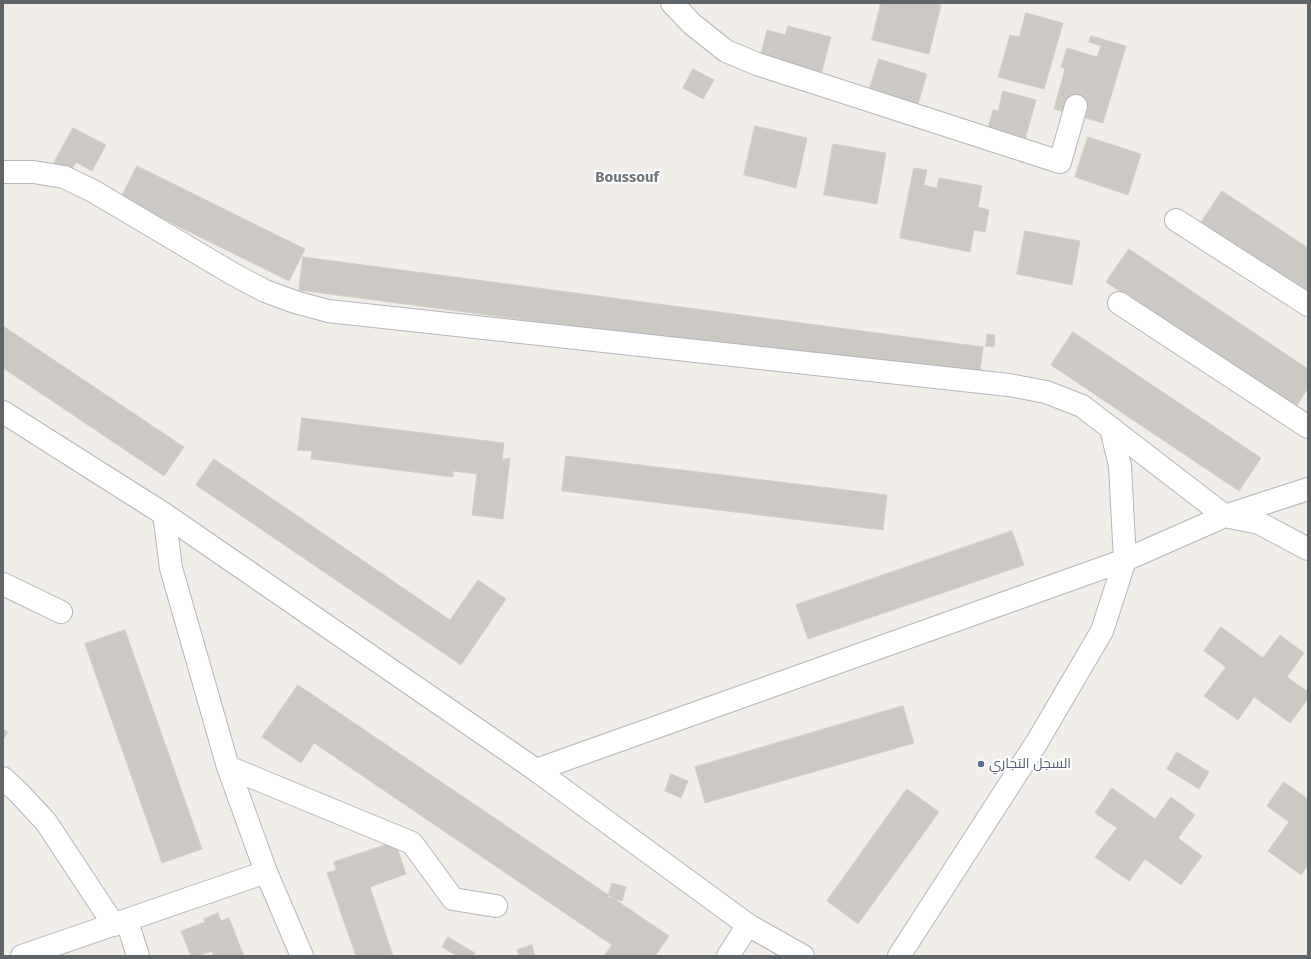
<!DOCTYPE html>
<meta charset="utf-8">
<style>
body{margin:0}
#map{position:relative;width:1311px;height:959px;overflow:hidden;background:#f1ede8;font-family:"Fira Sans",sans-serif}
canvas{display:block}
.frame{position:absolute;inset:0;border:4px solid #5f6468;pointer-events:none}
</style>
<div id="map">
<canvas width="1311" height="959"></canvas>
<div class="frame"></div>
</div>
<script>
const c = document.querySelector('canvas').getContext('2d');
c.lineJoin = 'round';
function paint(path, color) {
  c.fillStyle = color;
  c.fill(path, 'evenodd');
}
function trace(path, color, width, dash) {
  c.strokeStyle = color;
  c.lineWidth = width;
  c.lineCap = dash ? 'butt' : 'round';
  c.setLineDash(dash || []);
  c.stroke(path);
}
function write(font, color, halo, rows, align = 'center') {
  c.font = font + ' "Fira Sans",Cairo,sans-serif';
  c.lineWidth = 4;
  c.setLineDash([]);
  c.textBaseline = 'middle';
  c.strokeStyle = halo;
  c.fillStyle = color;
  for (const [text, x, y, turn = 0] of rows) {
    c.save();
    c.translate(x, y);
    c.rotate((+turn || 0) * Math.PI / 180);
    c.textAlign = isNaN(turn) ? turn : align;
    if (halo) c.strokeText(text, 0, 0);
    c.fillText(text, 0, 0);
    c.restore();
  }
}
const building = new Path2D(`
 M881,3H931L941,5L929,54L872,40Z
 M1026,13L1063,23L1044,89L998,77L1010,35L1019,37Z
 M788,26L831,37L819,82L758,66L767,30L785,35Z
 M1091,36L1126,46L1103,123L1054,109L1065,69L1061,67L1067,48L1097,57L1101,46L1089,42Z
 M879,59L927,74L912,124L863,109Z
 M693,69L714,80L703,99L683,88Z
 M1003,91L1036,100L1022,150L1001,145L1004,132L988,128L993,110L998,111Z
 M755,126L807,138L796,188L744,175Z
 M73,128L106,145L92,171L76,162L71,172L54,163Z
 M1088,137L1141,154L1128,195L1075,177Z
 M833,144L886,153L877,204L824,195Z
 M137,166L305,249L289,281L121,198Z
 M914,168L927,170L924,185L937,188L939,178L982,186L978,207L989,210L985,232L974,230L970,252L900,238Z
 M1222,191L1308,248V295L1200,224Z
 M1025,231L1080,241L1072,285L1017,274Z
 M1129,249L1308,369V388L1295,408L1106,282Z
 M303,257L983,347L979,380L299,290Z
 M3,326L184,447L164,476L3,368Z
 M1073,332L1261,458L1239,491L1051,365Z
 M987,334L995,335L994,347L986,346Z
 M302,418L504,443L502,460L510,458L503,519L472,515L477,474L453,471V477L311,459L312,451L298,450Z
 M566,456L887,495L883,530L562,491Z
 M214,459L450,620L478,580L506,599L461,665L196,485Z
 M1012,531L1024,565L808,639L796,605Z
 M1221,627L1263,658L1280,635L1304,653L1287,677L1308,692V699L1290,723L1254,697L1238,720L1204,696L1226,667L1204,651Z
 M125,630L202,849L162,863L85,644Z
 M298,685L669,936L655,956H604L612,945L314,743L301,763L262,737Z
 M903,706L914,743L705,803L695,767Z
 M3,729L8,732L3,740Z
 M1177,752L1209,772L1199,789L1167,769Z
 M671,774L688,781L681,798L665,791Z
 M1284,782L1308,799V865L1301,875L1268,851L1289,822L1267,806Z
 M1112,788L1155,819L1171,797L1195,815L1178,838L1202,856L1181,885L1145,859L1129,881L1095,857L1117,828L1095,813Z
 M907,789L939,812L858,924L827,901Z
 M395,842L406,874L370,887L393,956H356L327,873L336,870L334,862Z
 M612,883L626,887L622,901L608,897Z
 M218,913L221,921L229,918L244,956H214L212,951L198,956H191L181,931L205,922L204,919Z
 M448,937L475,953L473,956H457L442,947Z
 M532,945L535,956H519L517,950Z`);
paint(building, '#ccc8c4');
trace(building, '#d5cec6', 1);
const minor = new Path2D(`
 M672,3L692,24L726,51L757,64L1060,162L1076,106
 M3,172H33L64,177L93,191L233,274L265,291L295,302L328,311L1009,385L1046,392L1082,406L1225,516L1259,523L1308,549
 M1176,220L1308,305
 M1119,303L1308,427
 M3,412L164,514L536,770L748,925L803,956
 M164,514L171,568L228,767L266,872L302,956
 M3,584L61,612
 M228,767L412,843L453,899L496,906
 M536,770L1125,560L1225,516L1308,489
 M3,778L20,794L46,822L114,925
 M127,921L138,956
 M22,956L266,872
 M728,956L748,925
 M899,956L1037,742L1102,631L1125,560L1120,466L1111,428`);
trace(minor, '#b3b6ba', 24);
trace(minor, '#fff', 22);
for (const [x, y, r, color] of [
 [981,764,4,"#5c6f8a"]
]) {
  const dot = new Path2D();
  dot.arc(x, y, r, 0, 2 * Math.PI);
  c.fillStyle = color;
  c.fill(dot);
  trace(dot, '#fff', 1.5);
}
write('14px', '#4e5e75', '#fff', [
 ["السجل التجاري",989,764]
], 'left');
write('bold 15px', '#70767a', '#fff', [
 ["Boussouf",627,178]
]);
</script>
